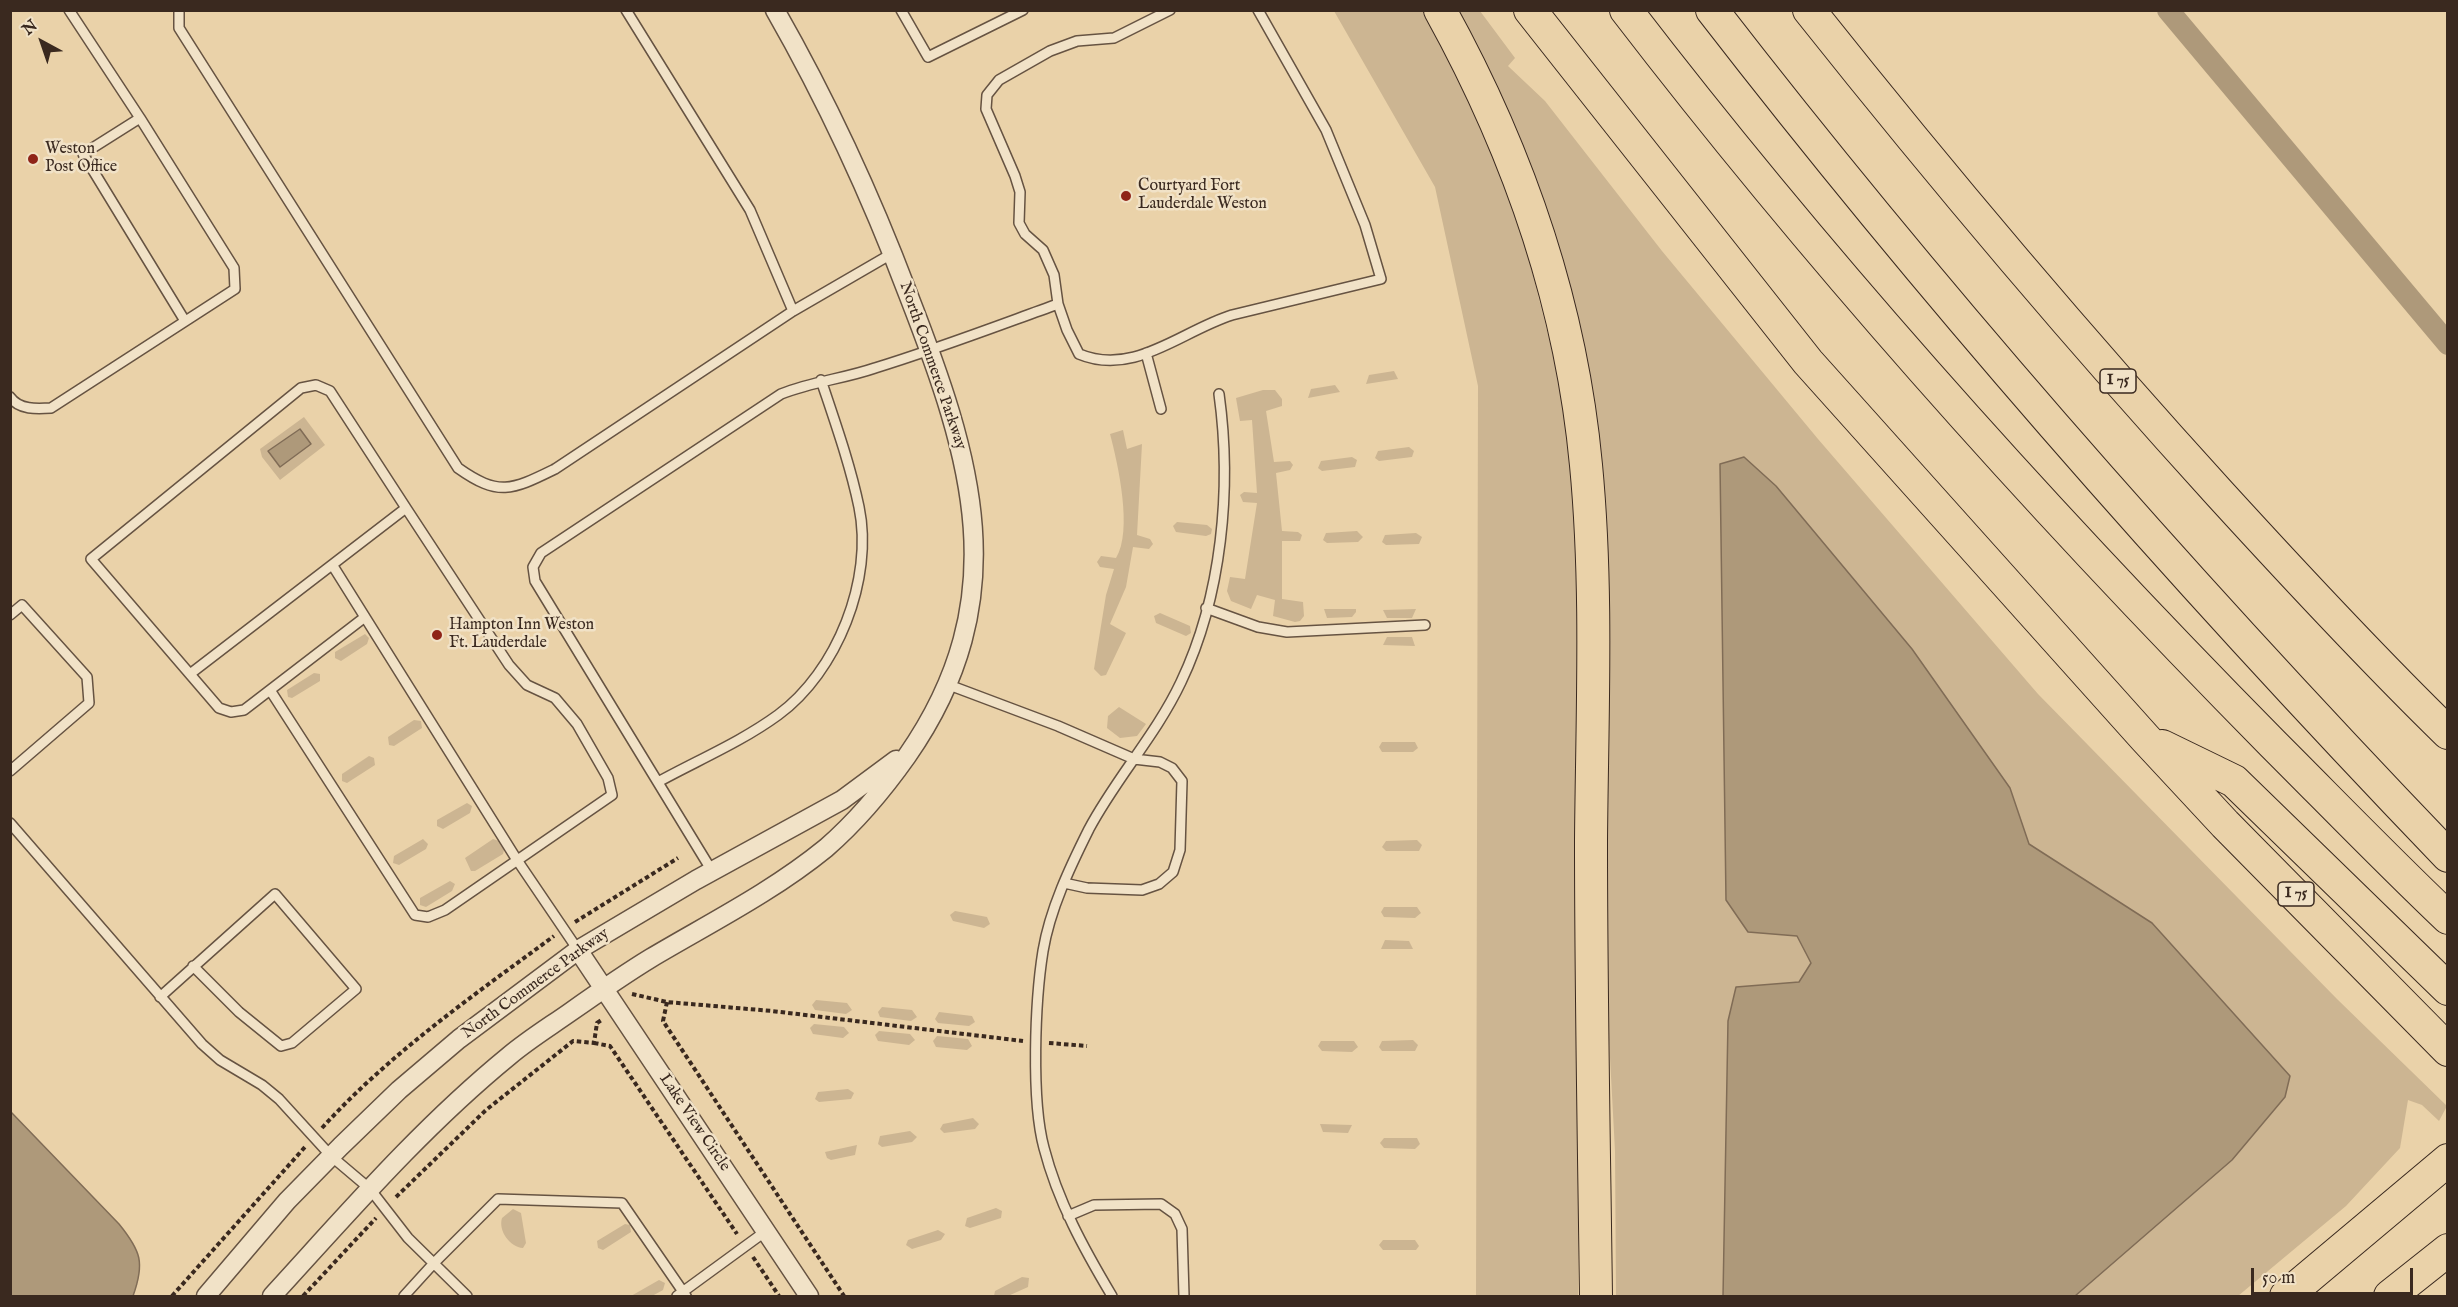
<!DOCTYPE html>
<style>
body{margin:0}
#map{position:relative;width:2458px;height:1307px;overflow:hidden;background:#ead2a9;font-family:"IM FELL English",serif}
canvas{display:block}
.frame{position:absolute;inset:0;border:12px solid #3a291f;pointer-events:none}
.north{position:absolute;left:12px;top:12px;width:60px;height:60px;-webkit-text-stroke:4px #f1e2c7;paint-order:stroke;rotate:320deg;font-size:16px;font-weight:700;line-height:24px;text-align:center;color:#3a291f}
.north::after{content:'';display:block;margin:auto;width:21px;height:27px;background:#3a291f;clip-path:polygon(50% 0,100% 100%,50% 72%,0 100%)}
.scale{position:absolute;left:2251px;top:1268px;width:162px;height:27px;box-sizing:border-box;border:3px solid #3a291f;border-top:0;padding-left:8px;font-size:18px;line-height:21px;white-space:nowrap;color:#3a291f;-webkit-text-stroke:4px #f1e2c7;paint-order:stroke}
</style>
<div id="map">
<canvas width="2458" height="1307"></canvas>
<div class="frame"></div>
<div class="north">N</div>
<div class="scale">50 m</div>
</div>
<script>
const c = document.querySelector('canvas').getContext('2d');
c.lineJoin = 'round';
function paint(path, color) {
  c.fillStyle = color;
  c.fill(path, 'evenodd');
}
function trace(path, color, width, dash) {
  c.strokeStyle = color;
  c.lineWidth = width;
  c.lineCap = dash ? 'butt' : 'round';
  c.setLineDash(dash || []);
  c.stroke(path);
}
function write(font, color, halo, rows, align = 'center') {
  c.font = font + ' "IM FELL English",serif';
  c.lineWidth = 5;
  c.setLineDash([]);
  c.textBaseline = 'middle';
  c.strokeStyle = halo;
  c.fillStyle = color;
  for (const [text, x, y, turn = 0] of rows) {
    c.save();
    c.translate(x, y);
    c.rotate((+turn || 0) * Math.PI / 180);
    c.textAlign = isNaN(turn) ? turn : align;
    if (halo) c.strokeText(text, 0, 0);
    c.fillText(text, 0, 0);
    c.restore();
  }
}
paint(new Path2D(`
 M1334,11H1428L1503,158L1551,346L1571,444L1580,549L1578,1296H1476L1478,386L1435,187Z
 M1454,11H1480L1515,58L1508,66L1545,101L1662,251L1818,439L2038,694L2337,999L2447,1106L2439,1121L2422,1105L2408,1100L2400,1148L2346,1206L2238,1296H1616L1615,1151L1600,871L1590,424Z
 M1394,371L1398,379L1366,384L1369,375Z
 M1335,385L1340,392L1308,398L1311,389Z
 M1263,390H1275L1282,399V406L1266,411L1274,462L1290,461L1293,465L1290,470L1276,473L1282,531L1298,532L1302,535L1300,541H1282V599L1303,602L1304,616L1300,621L1295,622L1273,616L1275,600L1257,595L1251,609L1231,601L1227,591L1230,577L1245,579L1257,503L1243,502L1240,495L1244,492L1257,493L1252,420L1240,421L1236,398Z
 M304,417L325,445L280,480L262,457L260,449Z
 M1123,430L1127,449L1142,444L1137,535L1150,539L1153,544L1149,549L1133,547L1126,587L1110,624L1126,633L1106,675L1101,676L1094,669L1106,595L1114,569L1100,567L1097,562L1101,556L1116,558C1133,531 1118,464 1110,434Z
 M1409,447L1414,451L1412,457L1379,461L1375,458L1378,451Z
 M1352,457L1357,460L1355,467L1322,471L1318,468L1321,461Z
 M1177,522L1207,525L1212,529L1211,534L1206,536L1176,532L1173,526Z
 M1357,531L1363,537L1358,542L1327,543L1323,540L1326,533Z
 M1416,533L1422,537L1419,544L1386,545L1382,542L1385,535Z
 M1324,609H1356V612L1352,617L1327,618Z
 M1416,609L1412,618H1387L1383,610Z
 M1160,613L1190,626L1191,633L1186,636L1156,623L1154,616Z
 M365,634L369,638L367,644L341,661L335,658V652Z
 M1387,637H1412L1415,646L1383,645Z
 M314,673L320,674V681L292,698L288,697L287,690Z
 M1119,707L1146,724L1137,736L1120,738L1107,728L1108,716Z
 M414,720L421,721L422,728L394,746L389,745L388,737Z
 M1382,742H1415L1418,748L1413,752H1382L1379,747Z
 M369,756L374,758L375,765L347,783L342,781V774Z
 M467,803L472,806L470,813L443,829L437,826V820Z
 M423,839L428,844L426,849L399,865L393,863L394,856Z
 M493,839L499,841L504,850L503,854L475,871H471L465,858Z
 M1417,840L1422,845L1419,851H1386L1382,847L1386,841Z
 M450,881L455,884L452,891L426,907L420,905V898Z
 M1384,907H1417L1421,913L1415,918L1384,917L1381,912Z
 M955,911L987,917L990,924L984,928L953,921L950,915Z
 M1385,940L1409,941L1413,949H1381Z
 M816,1000L847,1003L852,1010L846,1014L815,1010L812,1005Z
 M882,1007L912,1010L917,1017L911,1021L880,1017L878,1012Z
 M939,1012L972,1016L975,1022L969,1026L938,1023L935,1019Z
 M814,1024L844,1027L849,1033L843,1038L813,1034L810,1028Z
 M879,1031L910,1034L915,1040L909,1045L878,1041L875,1035Z
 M937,1036L968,1039L972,1046L967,1050L936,1047L933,1041Z
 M1413,1040L1418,1045L1415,1051H1382L1379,1047L1382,1041Z
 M1321,1041H1354L1358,1047L1352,1052L1322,1051L1318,1046Z
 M848,1089L854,1093L851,1099L819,1102L815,1099L818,1092Z
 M973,1118L979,1124L975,1129L944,1133L940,1129L943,1124Z
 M1320,1124L1352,1125L1348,1133L1323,1132Z
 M910,1131L917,1137L912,1142L882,1147L878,1144L880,1136Z
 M1384,1138H1417L1420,1144L1415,1149L1384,1148L1380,1143Z
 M857,1145L855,1155L831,1160L827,1158L825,1152Z
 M996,1208L1002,1211L1001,1218L970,1228L965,1226L967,1218Z
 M513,1209L521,1213L526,1243L523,1248C510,1247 498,1231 502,1218Z
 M625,1224L630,1225L631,1232L603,1250L598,1248L597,1241Z
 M938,1230L945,1234L941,1240L912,1249L906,1245L908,1240Z
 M1383,1240H1415L1419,1246L1416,1250H1383L1379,1245Z
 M1022,1277L1029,1278L1028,1287L1008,1296H994L995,1291Z
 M659,1280L665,1283L663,1290L652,1296H631Z`), '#ccb592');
const water = new Path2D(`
 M300,429L311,444L280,467L268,451Z
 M1744,457L1776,486L1912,649L2010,788L2029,844L2152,923L2290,1076L2285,1097L2232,1160L2075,1296H1723L1728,1021L1736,987L1799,982L1811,963L1797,936L1748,932L1726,900L1720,464Z
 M11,1112L119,1224C141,1251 145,1263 133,1296H11Z`);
paint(water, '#ae997a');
trace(water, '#806c56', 1.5);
trace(new Path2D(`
 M2168,10L2448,344`), '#ae997a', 22);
const service = new Path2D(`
 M69,10L140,118
 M179,10V28L458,468C499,497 512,490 555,469L793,311L893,253
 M626,10L750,210L793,311
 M901,10L928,57L1023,10
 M1170,10L1114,38L1077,41L1050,51L999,80L987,95L986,109L1015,176L1020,192L1019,223L1025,234L1043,250L1054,275L1058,304L1067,330L1079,354C1134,377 1181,331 1232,315L1381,279L1365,225L1326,130L1258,10
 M1146,353L1161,409
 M10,397C19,410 37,409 51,408L235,289L234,268L140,118L83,154L185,321
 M333,566L517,860L578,950
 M1206,608L1258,627L1287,632L1425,625
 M10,615L22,605L87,677L89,703L10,771
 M190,674L406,508L330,391L316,385L301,388L91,559L219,708L231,712L244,710L365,617
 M949,685L1058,726L1134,759L1160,762L1172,768L1182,781L1180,850L1173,872L1159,884L1142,890L1087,888L1064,883
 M270,690L415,915L428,917L445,910L612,795L608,778L577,724L555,698L527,685L509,665L406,508
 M658,782C698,760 741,742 778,715C837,672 874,579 859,507C850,464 835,422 821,380
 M10,823L202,1044L220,1060L262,1085L279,1099L331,1156L370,1189L408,1238L467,1296
 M712,871L535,581L533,567L541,553L781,394C814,381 843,379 875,368C937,349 997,326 1058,304
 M160,997L275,894L356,989L292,1043L281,1046L239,1012L193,966
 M1068,1216L1094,1205L1161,1204L1175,1214L1182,1229L1184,1296
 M404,1296L434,1263L498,1199L622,1203L686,1296
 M677,1296L766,1231
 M1112,1296C1084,1249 1058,1202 1044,1148C1031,1100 1035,1001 1043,951C1050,909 1070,867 1089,829C1116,778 1156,735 1181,682C1222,596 1232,488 1219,394`);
const minor = new Path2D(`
 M578,950L809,1296
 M206,1296L287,1201L341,1146L399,1090L459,1039L578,950L696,880L842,800L896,760
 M272,1296C348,1213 421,1128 509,1056C528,1040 549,1027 569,1013C596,994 623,975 651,958C710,923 772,892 826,848C857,821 883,790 907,756C1017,598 972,458 908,294C871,196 827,101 775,10`);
const motorway = new Path2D(`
 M1440,10C1518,151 1571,304 1586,465C1598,590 1592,717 1591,841C1591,993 1594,1145 1596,1296
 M1530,10L1808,362L2145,738L2225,824L2448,1050
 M1626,10C1825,269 2044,512 2273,744C2331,802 2388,861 2448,918
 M1712,10C1941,306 2189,586 2448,856
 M1809,10C1941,176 2077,337 2220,494C2294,575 2369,656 2448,733
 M2162,746L2234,781L2448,989
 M2286,1296L2448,1160
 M2390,1296L2448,1250`);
trace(service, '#665342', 12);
trace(minor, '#665342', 21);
trace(motorway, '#3a291f', 34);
trace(new Path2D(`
 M575,922L678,858
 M632,994L667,1002L772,1011L1023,1041
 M667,1002L663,1021L844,1296
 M594,1043L610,1046L737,1234
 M1049,1043L1087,1046
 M322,1128C389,1054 474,995 554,936
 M396,1197L486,1110L573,1041L594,1043L597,1023L603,1019
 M753,1257L779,1296
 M172,1296L305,1147
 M303,1296L376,1218`), '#3a291f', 4, [4.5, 3]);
trace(service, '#f1e2c7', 9);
trace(minor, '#f1e2c7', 18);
trace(motorway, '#ead2a9', 32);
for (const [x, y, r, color] of [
 [33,159,6,"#8f2418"],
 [1126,196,6,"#8f2418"],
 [437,635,6,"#8f2418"]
]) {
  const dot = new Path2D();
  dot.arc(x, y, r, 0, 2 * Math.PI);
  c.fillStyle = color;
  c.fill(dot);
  trace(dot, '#f1e2c7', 2);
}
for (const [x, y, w] of [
 [2118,381,36],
 [2296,894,36]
]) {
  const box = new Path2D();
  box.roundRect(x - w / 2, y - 12, w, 24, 4.5);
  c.fillStyle = '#f1e2c7';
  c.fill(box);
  trace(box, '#3a291f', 1.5);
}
write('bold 15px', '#3a291f', null, [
 ["I 75",2118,381],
 ["I 75",2296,894]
]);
write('16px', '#3a291f', '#f1e2c7', [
 ["Weston",45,150],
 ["Post Office",45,168],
 ["Courtyard Fort",1138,187],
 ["Lauderdale Weston",1138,205],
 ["Hampton Inn Weston",449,626],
 ["Ft. Lauderdale",449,644]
], 'left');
write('16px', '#3a291f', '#f1e2c7', [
 ["North Commerce Parkway",932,366,71],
 ["North Commerce Parkway",536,984,-36],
 ["Lake View Circle",694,1123,56]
]);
</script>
